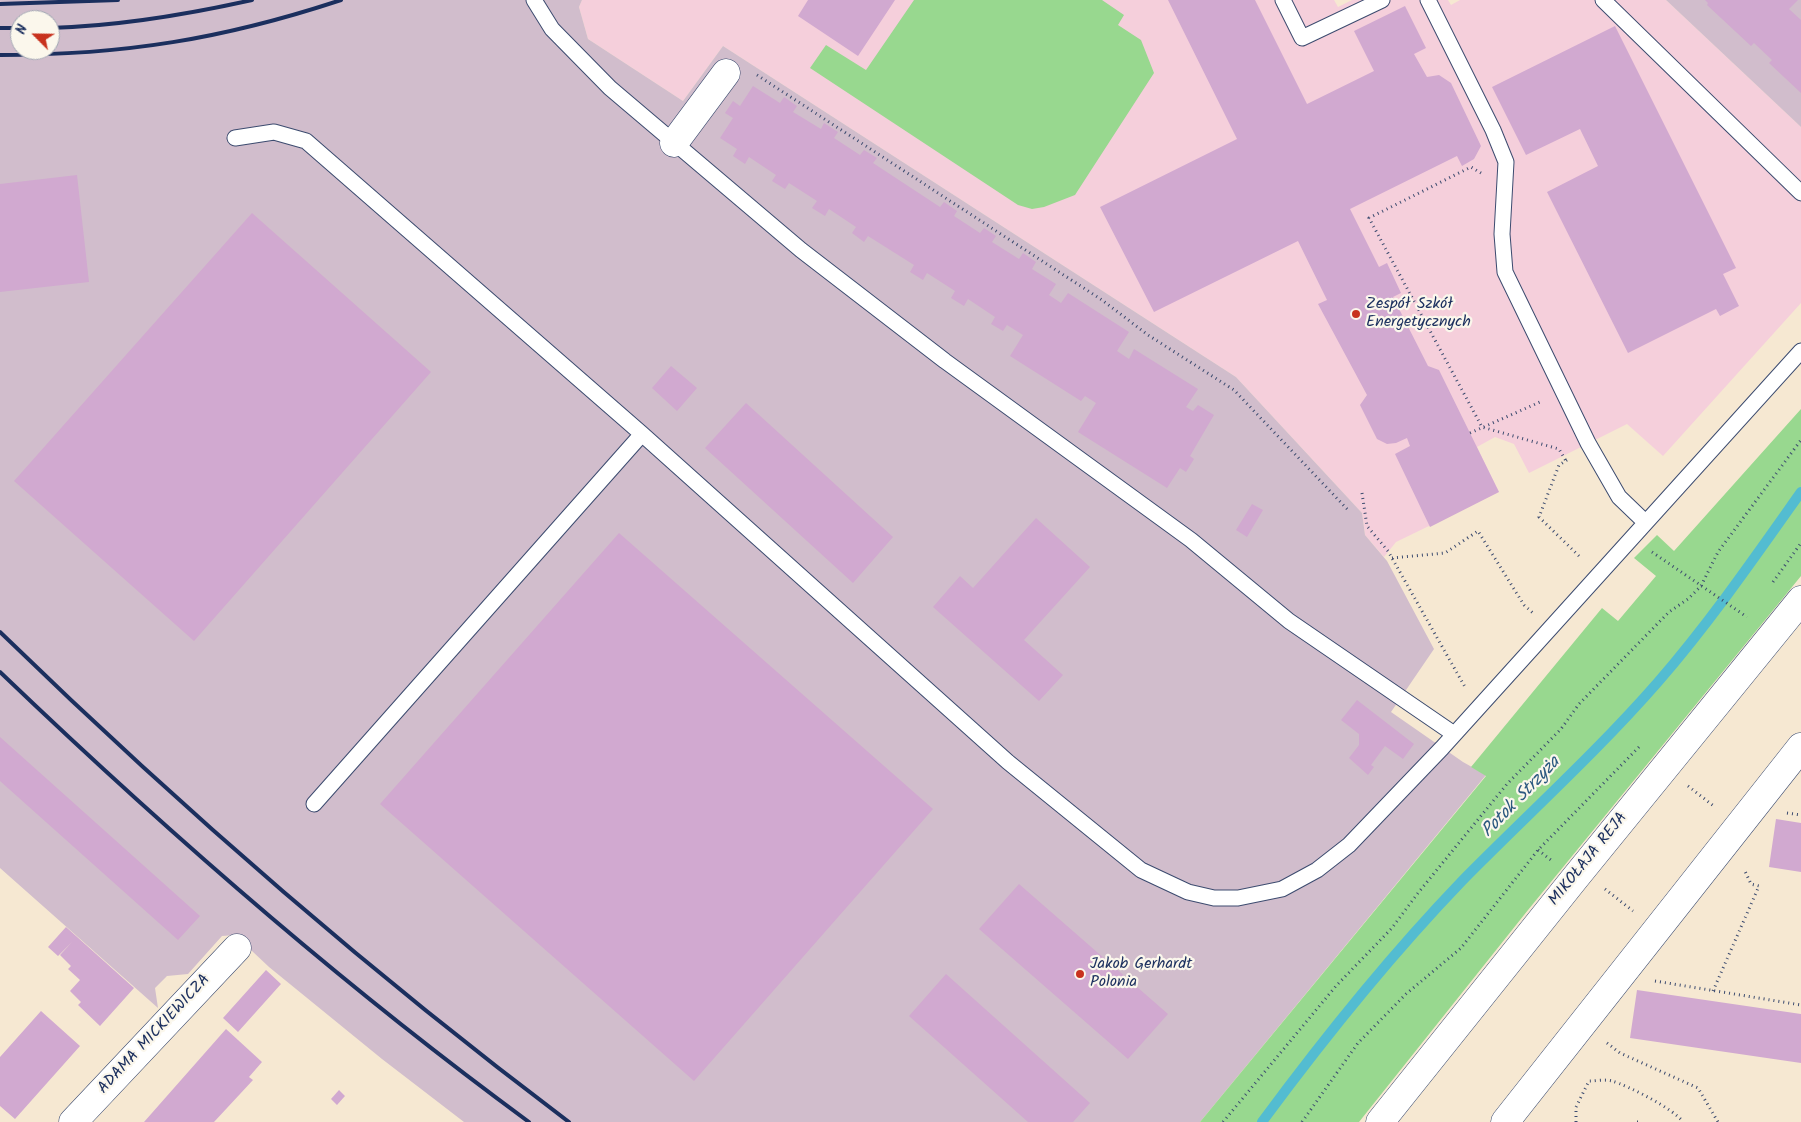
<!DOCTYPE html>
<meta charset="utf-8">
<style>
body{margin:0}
#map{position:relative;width:1801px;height:1122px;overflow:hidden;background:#f6e8d2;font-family:Kalam,sans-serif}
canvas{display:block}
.north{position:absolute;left:10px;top:10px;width:50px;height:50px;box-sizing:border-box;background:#fbf7ec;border:1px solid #a1a7b3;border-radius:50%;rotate:293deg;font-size:14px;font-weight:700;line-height:20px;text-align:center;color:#1b2f5e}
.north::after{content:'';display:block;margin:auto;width:18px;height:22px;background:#c8321e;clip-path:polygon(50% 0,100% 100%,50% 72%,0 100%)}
</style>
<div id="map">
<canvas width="1801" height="1122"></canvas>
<div class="north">N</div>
</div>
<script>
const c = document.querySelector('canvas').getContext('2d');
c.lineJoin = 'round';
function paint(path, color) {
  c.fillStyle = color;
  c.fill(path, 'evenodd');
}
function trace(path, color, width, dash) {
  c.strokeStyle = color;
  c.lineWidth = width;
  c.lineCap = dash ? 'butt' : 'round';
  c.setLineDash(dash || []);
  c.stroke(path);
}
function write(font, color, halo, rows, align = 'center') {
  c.font = font + ' Kalam,sans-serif';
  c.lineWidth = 4.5;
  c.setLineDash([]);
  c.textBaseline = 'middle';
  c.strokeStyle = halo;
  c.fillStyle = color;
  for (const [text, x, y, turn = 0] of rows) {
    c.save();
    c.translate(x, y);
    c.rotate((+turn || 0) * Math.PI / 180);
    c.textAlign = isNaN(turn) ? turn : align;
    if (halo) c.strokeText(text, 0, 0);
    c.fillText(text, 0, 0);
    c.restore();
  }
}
paint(new Path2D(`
 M582,0H1334L1338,7L1352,0H1448L1451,5L1460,0H1666L1801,127V303L1663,456L1627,424L1529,473L1514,444L1495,437L1477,447L1499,492L1396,542L1384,557L1365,535L1362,513L1236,377L723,46L683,101L588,39L579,7Z`), '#f5cfdb');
paint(new Path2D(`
 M0,0H582L579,7L588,39L683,101L723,46L1236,377L1362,513L1365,535L1387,561L1434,649L1391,712L1463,762L1486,775L1200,1122H464L382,1059L269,967L235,935L222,936L188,974L167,976L155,988L158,1008L0,868ZM20,20H50V50H20Z
 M1666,0H1801V127Z`), '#d1bdcc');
paint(new Path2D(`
 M914,0H1102L1124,15L1118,25L1141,40L1154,73L1075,195L1044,207L1032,209L1018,205L810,68L826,45L866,70Z
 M1801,409V576L1528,910L1359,1122H1200L1486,776L1471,767L1602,608L1618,621L1656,576L1634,558L1657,535L1674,551Z`), '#98d88f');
trace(new Path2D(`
 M1262,1122C1324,1038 1389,957 1462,881C1527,815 1597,752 1658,682C1710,622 1755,557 1801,492`), '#53bcd1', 10);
paint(new Path2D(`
 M808,0H895L858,56L798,16Z
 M1168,0H1255L1307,104L1374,71L1354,31L1405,6L1426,48L1414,54L1427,77L1439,75L1451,83L1481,146L1474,159L1462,166L1457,156L1350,209L1379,267L1387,263L1401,293L1393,297L1428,366L1439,370L1499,492L1430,527L1395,454L1410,446L1407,438L1396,443L1387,444L1377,439L1360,405L1367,395L1318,304L1327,300L1298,241L1154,312L1100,207L1237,139Z
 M1705,0H1798L1789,9L1801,20V93L1769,63L1772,60L1754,43L1751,46L1707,5L1708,3Z
 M1615,26L1736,268L1723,274L1739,306L1720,316L1716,309L1628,353L1547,192L1598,166L1580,129L1526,155L1492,87Z
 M753,86L780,103L784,97L797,106L793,112L821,129L824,123L838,132L834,138L860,155L864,150L877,158L873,163L940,207L944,202L957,211L954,216L980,233L984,228L996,236L992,242L1019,259L1023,253L1036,262L1032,269L1056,284L1049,295L1061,303L1068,293L1129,332L1117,351L1129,359L1134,349L1198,389L1186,407L1193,411L1198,405L1214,415L1190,456L1194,459L1186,472L1180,468L1167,488L1078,432L1096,403L1085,396L1081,401L1010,356L1023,335L1007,325L1003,331L991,324L995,317L968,299L964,306L951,298L955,291L927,273L923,280L910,272L914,265L868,236L864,242L852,233L856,227L829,209L825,216L812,208L817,201L789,183L785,189L772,181L776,175L749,157L745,164L733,156L737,149L720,138L733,118L725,113L733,101L740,106Z
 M77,175L89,282L0,292V184Z
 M252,213L431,372L194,641L14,481Z
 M671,366L697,388L677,411L652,388Z
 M746,403L893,537L853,583L705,448Z
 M1252,504L1263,510L1247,537L1236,530Z
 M1036,518L1090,567L1024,640L1063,675L1039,701L933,607L960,576L973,588Z
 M619,533L933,809L694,1081L380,804Z
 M1357,700L1414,744L1403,759L1385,746L1371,765L1374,767L1368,775L1349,758L1359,745V734L1341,720Z
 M0,737L200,916L178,940L0,781Z
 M1776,819L1801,823V872L1769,867Z
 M1019,884L1168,1014L1128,1059L979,929Z
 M66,927L134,988L100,1026L78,1005L81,1002L70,991L80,980L68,969L71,966L60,955L72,942L58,956L48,947Z
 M266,970L281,984L238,1032L223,1018Z
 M946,974L1090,1103L1073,1122H1028L909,1016Z
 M1637,990L1801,1014V1063L1630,1038Z
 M41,1011L80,1046L15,1119L0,1106V1057Z
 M226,1029L262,1062L249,1077L253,1080L214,1122H144Z
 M339,1090L345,1096L337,1105L331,1099Z`), '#d1a9d0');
const lane = new Path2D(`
 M534,0L552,29L610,88L801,250L945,361L1191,540L1289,621L1454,734
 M1283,0L1302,38L1382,0
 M1428,0L1493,130L1506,162L1502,234L1505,272L1588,443L1619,497L1645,522
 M1603,0L1801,193
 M235,138L274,132L306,141L642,434L1008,762L1141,870L1188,892L1214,898H1238L1282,889L1317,870L1349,845L1442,748L1801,351
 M314,804L642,434`);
const street = new Path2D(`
 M674,143L726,73
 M73,1122L237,948
 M1380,1122L1575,878L1801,600
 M1505,1122L1801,747`);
trace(lane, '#3c4b6f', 17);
trace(street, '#3c4b6f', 29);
trace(new Path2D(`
 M757,75L1102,300L1148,335L1234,390L1349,511
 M1481,173L1471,167L1369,218L1482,427L1559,449L1566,461
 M1470,433L1540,402
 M1567,460L1559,465L1539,517L1581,558
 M1362,493L1367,526L1388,551L1465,687
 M1652,552L1747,617
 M1392,558L1445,553L1478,531L1524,605L1533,613
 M1773,582L1801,543
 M1688,786L1715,807
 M1787,813L1801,815
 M1538,850L1551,860
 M1605,889L1633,911
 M1655,981L1801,1005
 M1713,991L1759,886L1751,884L1744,869
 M1607,1043L1620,1053L1698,1088L1718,1122
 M1223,1122L1336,986L1392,928L1418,893L1507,784L1561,729L1579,704L1669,612L1688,599L1701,586L1718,552L1801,440
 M1302,1122L1358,1043L1406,994L1461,948L1538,850L1639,747
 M1576,1122V1107L1589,1081C1596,1081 1605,1079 1612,1081C1629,1086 1674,1109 1683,1122
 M1637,1122H1638`), '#3c4b6f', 3, [1, 4]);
trace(lane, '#fff', 15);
trace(street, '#fff', 28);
trace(new Path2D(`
 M0,4L118,0
 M0,28H20
 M50,28C119,26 185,15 252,0
 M0,55C124,55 223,39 341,0
 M0,632C180,807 368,971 569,1122
 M0,672C167,832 342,985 529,1122`), '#1b2f5e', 4);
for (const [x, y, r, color] of [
 [1356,314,5,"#c8321e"],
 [1080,974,5,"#c8321e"]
]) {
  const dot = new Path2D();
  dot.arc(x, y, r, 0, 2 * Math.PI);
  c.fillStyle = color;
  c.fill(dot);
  trace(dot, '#fbf7ec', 2);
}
write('16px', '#1b2f5e', '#fbf7ec', [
 ["Zespół Szkół",1366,305],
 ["Energetycznych",1366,323],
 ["Jakob Gerhardt",1090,965],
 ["Polonia",1090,983]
], 'left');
write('16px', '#1b2f5e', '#fbf7ec', [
 ["MIKOŁAJA REJA",1589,860,-51],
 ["ADAMA MICKIEWICZA",155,1035,-47]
]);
write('italic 18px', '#2c5980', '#fbf7ec', [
 ["Potok Strzyża",1522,798,-46]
]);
</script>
